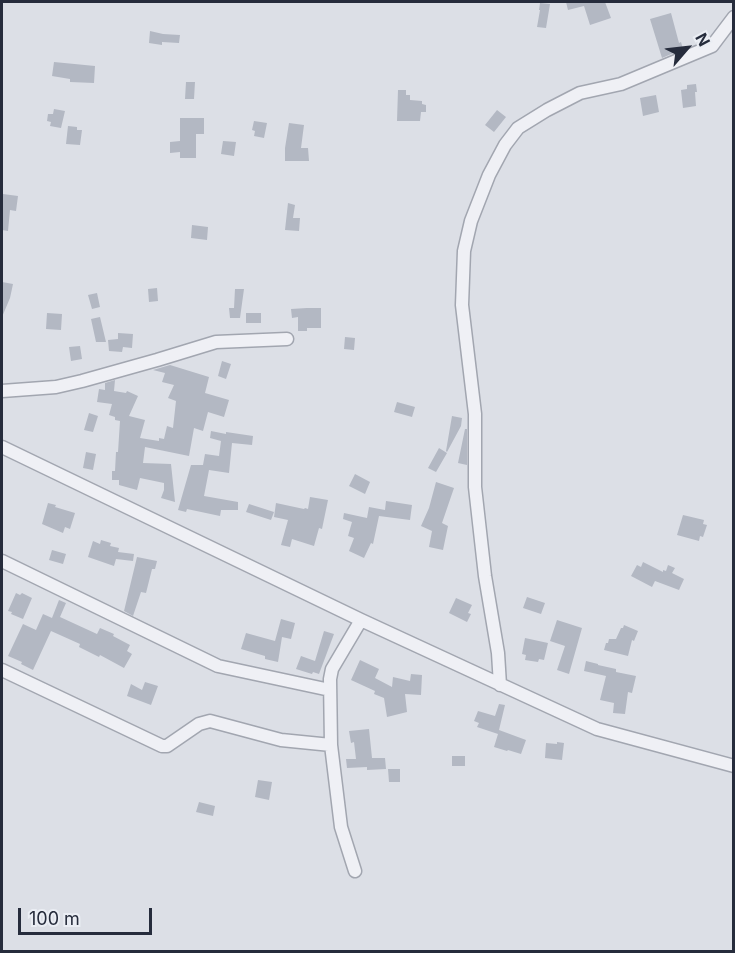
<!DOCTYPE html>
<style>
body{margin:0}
#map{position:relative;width:735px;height:953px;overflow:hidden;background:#dcdfe6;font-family:Inter,sans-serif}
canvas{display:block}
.frame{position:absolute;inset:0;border:3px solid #262c3c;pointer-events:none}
.north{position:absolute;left:657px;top:18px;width:60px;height:60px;-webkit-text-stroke:4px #ebeef4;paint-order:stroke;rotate:62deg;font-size:16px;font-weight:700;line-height:24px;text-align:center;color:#262c3c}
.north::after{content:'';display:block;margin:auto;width:21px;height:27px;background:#262c3c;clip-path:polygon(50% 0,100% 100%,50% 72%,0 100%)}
.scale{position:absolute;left:18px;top:908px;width:134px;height:27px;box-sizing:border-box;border:3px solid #262c3c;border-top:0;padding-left:8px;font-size:18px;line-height:21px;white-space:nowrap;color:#262c3c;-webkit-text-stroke:4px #ebeef4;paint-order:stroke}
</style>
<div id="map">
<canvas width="735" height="953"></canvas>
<div class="frame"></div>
<div class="north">N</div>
<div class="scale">100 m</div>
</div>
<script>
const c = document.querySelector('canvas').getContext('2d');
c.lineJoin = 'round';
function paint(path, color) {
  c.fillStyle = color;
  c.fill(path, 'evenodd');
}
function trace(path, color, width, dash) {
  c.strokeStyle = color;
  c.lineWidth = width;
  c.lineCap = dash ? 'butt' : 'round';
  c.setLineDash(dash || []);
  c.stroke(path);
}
paint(new Path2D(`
 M566,2H605L611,18L590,25L584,6L568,10Z
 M540,3L550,4L546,28L537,27L540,10H539Z
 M671,13L679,43L681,42L683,49L662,58L650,19Z
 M150,31L163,34L180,35L179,43L162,42V45L149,43Z
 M54,62L95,66L94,83L70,82V79L52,76Z
 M186,82H195L194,99H185Z
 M696,84L697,92H695L696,106L683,108L681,90L687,89V85Z
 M398,90H406V95H410V100L422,101V104L426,105V112H421L420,121H397Z
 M656,95L659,112L643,116L640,98Z
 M54,109L65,111L61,128L50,126L51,122L47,121L48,114H53Z
 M497,110L506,117L494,132L485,125Z
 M180,118H204V134H196V158H180V152L170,153V142L180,141Z
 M254,121L267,123L264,138L254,136L255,131L252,130Z
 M289,123L304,125L301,148H308L309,161H285V148Z
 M68,126L77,127V130H82L80,145L66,144Z
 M223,141L236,142L234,156L221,154Z
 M3,194L18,196L16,211L10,210L8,231L2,230Z
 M288,203L295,205L293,218H300L299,231L285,230Z
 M192,225L208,227L207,240L191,238Z
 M2,282L13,284L10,298L2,317Z
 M157,288L158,301L149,302L148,289Z
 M235,289H244L240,318H230L229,308H234Z
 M97,293L100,307L92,309L88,295Z
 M307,308H321V328H307V331H298V317L292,318L291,309Z
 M47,313L62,314L61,330L46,329Z
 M246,313H261V323H246Z
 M100,317L106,342H96L91,319Z
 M118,333L133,334L132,348L123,347L122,352L109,351L108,340L118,339Z
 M345,337L355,338L354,350L344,349Z
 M80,346L82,359L71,361L69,347Z
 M222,361L231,364L226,379L218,376Z
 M170,365L209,377L205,393L229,400L224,417L208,412L203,431L194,428L189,456L145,447L143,463L171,464L175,502L161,498L164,490V483L140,478L137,490L119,485V480H112V471H115L116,452H118L120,421L115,420V417L109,415L112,404L97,402L99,389L105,390V383L115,380L114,391L126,393L127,391L138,396L129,416L145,420L140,438L159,441V438L164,439L167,426L173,428L176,401L168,398L174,385L162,382L165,373L153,370Z
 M397,402L415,407L412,417L394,412Z
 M89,413L98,416L93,432L84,430Z
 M452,416L462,418L461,426L447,452L446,451Z
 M465,429H467V465L458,463Z
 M211,431L226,434V432L253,436L252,445L232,443L229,473L209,470L204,496L238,502V510H221L220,516L187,509L186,512L178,510L191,465H203L205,454L219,456L221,441L210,438Z
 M439,448L447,453L436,472L428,468Z
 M86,452L96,454L93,470L83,468Z
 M355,474L370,482L365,494L349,486Z
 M436,482L454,488L442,523L448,526L443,550L429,547L432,531L421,526L429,508Z
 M310,497L328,500L322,529L319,528L314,546L292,539L290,547L281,545L288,520L274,517L276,503L304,509L305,508L308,509Z
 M386,501L412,505L410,520L379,516L373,544L371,543L364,558L349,551L354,538L348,536L352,522L343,519L344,513L367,518L369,507L385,510Z
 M48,503L56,505L55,507L75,513L70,529L65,527L63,533L42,524Z
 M249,504L274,512L271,520L246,512Z
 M683,515L704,520L703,524L707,525L703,537L700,536L699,541L677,535Z
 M101,540L111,543L110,546L119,548L118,552L134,554L133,561L116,559L114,566L88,557L93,541L100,544Z
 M52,550L66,554L63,564L49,560Z
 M137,557L157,561L155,569H152L146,593L141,592L133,616L124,611Z
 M643,562L663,572V570L666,571L668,565L675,568L672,573L684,579L679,590L655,581L652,587L631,576L637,565L641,567Z
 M16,593L20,595L22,593L32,598L23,619L11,614L12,612L8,611Z
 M527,597L545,603L541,614L523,608Z
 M456,598L472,605L468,613L471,614L467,622L449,613Z
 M59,600L66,603L60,617L97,634L100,628L114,634L113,636L130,645L127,651L132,654L124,668L100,655L99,657L79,647L80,644L51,631L33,670L21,664L22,662L8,656L23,624L36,630L43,614L52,618Z
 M281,619L295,623L291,639L282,637L278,662L265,659V656L241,649L246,633L275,641Z
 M557,620L582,628L569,674L557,670L565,646L550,641Z
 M624,625L638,631L634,641L632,640L628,656L604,650L606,643H608L609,639H616L621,628H623Z
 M324,631L334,634L319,674L313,672L312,674L296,669L301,656L315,661Z
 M525,638L548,643L544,660L539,659L538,662L525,660L526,655L522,654Z
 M360,660L379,669L375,678L392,687L393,677L410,681L411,674L422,675L421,695L405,694L407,712L387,717L384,698L374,694L375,691L351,680Z
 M586,661L598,664V665L616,669V672L636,676L632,693L628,692L625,714L613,713L614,703L600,700L606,676L584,671Z
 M145,682L158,686L151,705L127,696L131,684L142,690Z
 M499,704L505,705L499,730L526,740L521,754L508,750L507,751L494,747L498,734L477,727L479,723L474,721L478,711L495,716Z
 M369,729L372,758H385L386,769L367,770V767L347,768L346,759H356L354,742L351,743L349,731Z
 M557,742L564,743L562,760L545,758L546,743L557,744Z
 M452,756H465V766H452Z
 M388,769H400V782H389Z
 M258,780L272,782L269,800L255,797Z
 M199,802L215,806L213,816L196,812Z`), '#b3b8c3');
const minor = new Path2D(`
 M2,391L56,387L82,381L157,360L216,342L287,339
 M2,447L361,620L597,729L734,766
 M2,561L218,666L330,690
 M2,670L162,746H167L199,724L210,721L281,740L331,745
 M500,685L498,653L485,576L475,487V414L462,305L464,251L471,221L489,175L505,145L518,128L547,110L580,93L621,84L712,46L734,17
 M355,871L341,827L331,745L330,679L332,669L361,620`);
trace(minor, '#a2a6b0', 15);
trace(minor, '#eff0f5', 12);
</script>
